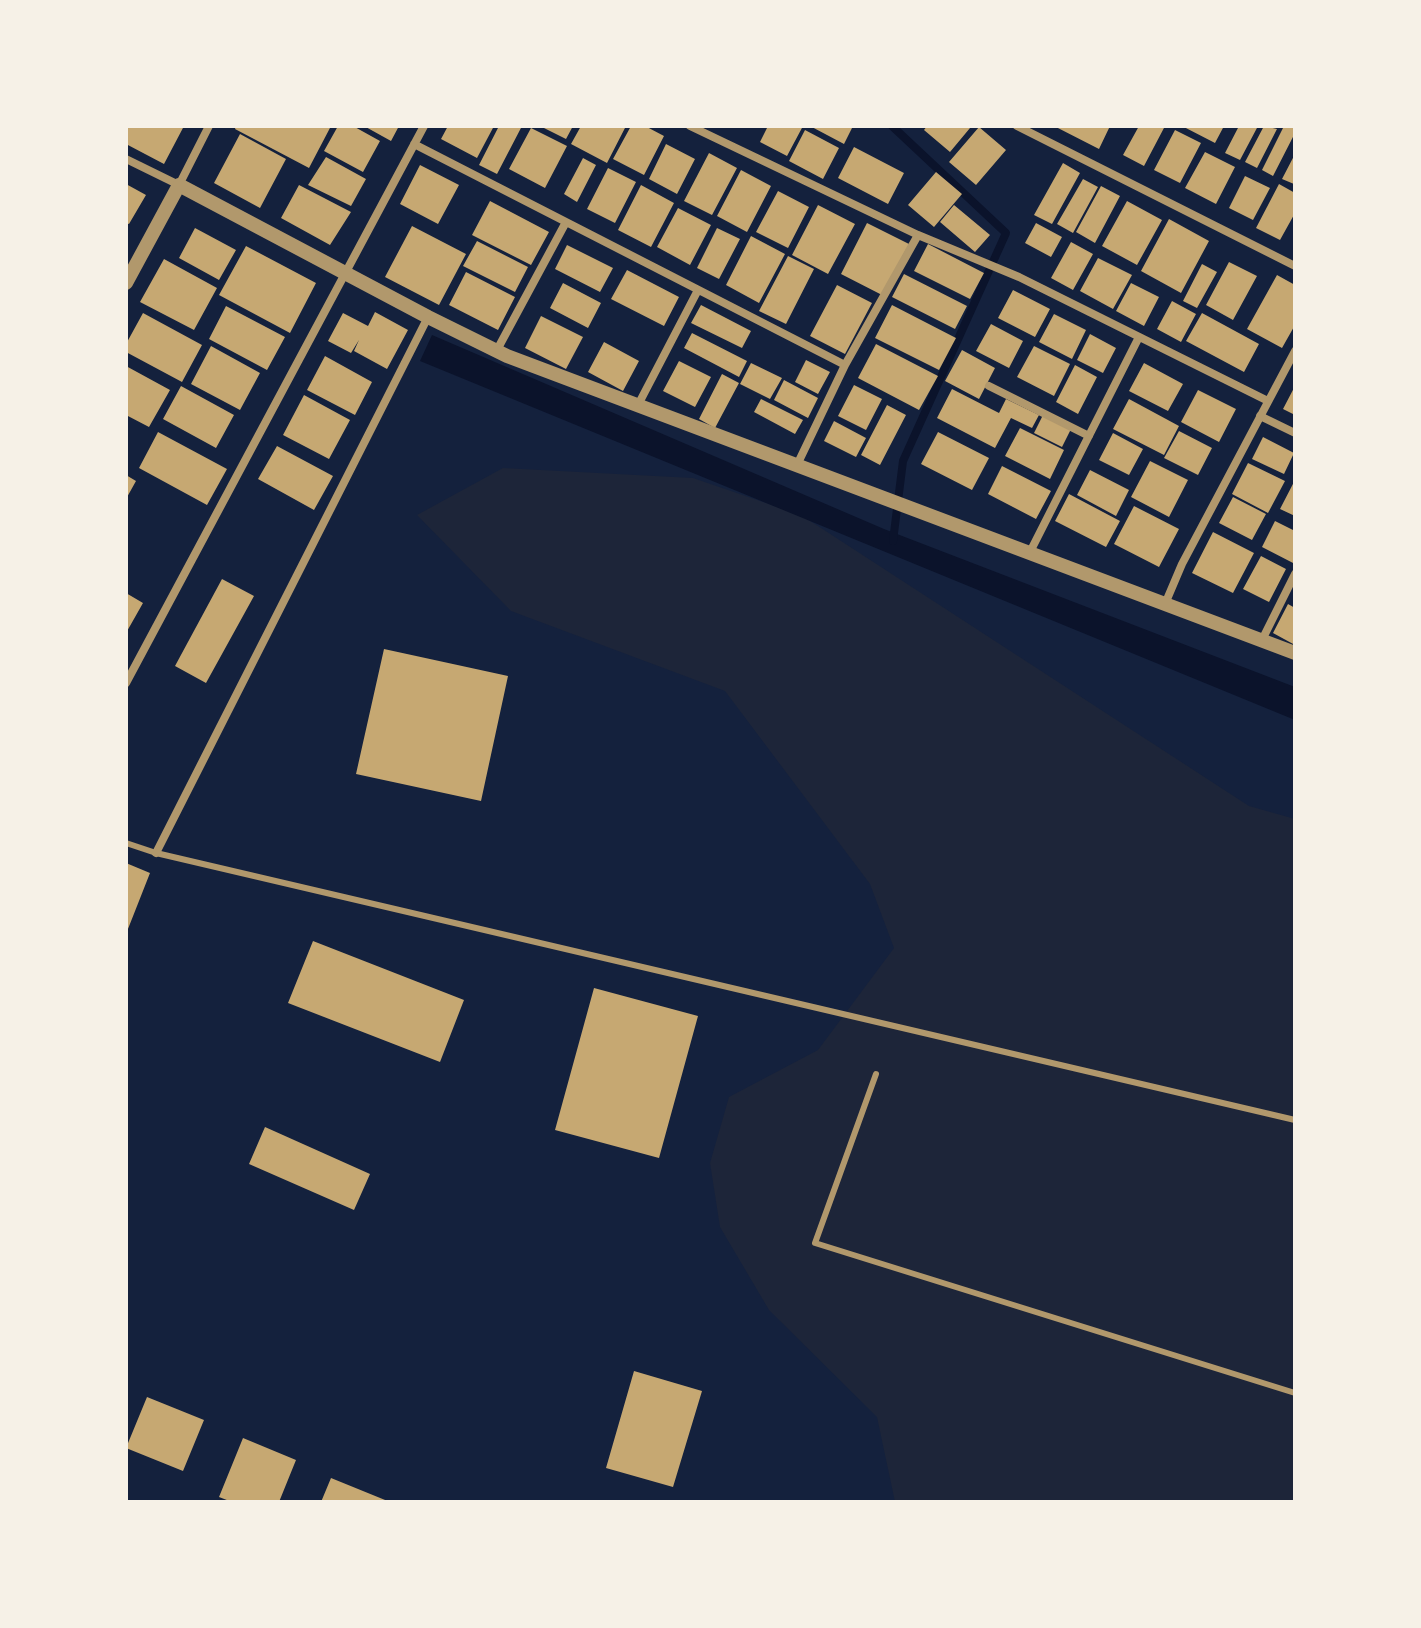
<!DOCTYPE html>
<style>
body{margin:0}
#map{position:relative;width:1421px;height:1628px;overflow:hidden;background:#14213d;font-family:Arial,sans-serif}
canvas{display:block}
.frame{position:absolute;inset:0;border:128px solid #f6f1e7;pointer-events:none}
</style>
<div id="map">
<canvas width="1421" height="1628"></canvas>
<div class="frame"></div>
</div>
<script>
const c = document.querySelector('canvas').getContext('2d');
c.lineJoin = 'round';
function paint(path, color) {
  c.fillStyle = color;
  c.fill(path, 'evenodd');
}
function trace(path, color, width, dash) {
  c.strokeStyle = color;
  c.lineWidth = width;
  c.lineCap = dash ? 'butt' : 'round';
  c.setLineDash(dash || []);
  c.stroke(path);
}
paint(new Path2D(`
 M503,468L693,478L801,515L1249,806L1295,819V1502H895L877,1417L769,1310L720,1227L710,1163L729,1097L818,1050L894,948L870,884L725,691L511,611L417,515Z`), '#1d2539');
paint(new Path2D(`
 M432,335L884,529L1295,687V720L420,361Z`), '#0b132b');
trace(new Path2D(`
 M892,126L1006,233L903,461L893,541`), '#0b132b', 8);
paint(new Path2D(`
 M128,126H184L164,164L126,144Z
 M236,126H331L309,168L235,129Z
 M338,126H353L380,141L363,172L324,151Z
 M364,126H399L391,141Z
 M448,126H494L477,158L441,139Z
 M499,126H522L497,174L479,165Z
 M540,126H573L566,139Z
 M581,126H626L607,163L571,144Z
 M631,126H645L664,136L644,175L613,159Z
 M768,126H803L787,156L760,142Z
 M810,126H853L844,144Z
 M927,126H967L970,128L950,152L924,130Z
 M1054,126H1110L1099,149Z
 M1139,126H1165L1144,166L1123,155Z
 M1182,126H1224L1215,143Z
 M1239,126H1258L1240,160L1225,153Z
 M1264,126L1277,129L1257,168L1245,162Z
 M1284,126L1295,127V133L1273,176L1262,170Z
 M979,127L1006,150L976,185L949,162Z
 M531,128L567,146L545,188L509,169Z
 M805,130L839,148L823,179L789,161Z
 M1175,130L1201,143L1180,183L1154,170Z
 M240,134L286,159L260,208L214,183Z
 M666,144L695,159L677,194L649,179Z
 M854,147L904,173L888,204L838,178Z
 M1205,152L1235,167L1216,204L1185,188Z
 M709,153L737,168L712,215L684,201Z
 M1295,154V182L1294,184L1282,179Z
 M326,157L366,179L351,206L308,185Z
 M583,158L596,165L577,202L564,194Z
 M1063,163L1080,173L1052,224L1034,215Z
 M420,165L459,185L438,224L400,204Z
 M608,168L636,182L615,223L587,209Z
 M741,170L771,186L747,232L717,216Z
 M936,172L962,194L934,227L908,205Z
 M1245,176L1270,188L1253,220L1229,208Z
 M1083,179L1098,187L1073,233L1057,224Z
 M126,184L146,195L129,224L126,223Z
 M1279,184L1295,193V213L1280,240L1256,228Z
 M299,185L351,212L330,245L281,218Z
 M641,185L674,203L651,247L618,230Z
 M1101,186L1120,196L1095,243L1076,232Z
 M778,191L809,207L788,248L756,232Z
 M490,201L549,232L531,265L472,235Z
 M1127,201L1162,220L1137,265L1102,246Z
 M818,205L855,224L828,274L792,255Z
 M954,205L990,235L975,252L940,222Z
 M678,208L711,225L690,265L657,247Z
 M1169,219L1209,241L1181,293L1141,271Z
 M867,223L909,244L882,295L841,274Z
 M1036,223L1062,237L1051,257L1025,243Z
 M412,226L466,254L439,305L385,277Z
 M195,228L236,250L219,280L179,258Z
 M717,228L740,239L719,279L697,268Z
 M751,236L785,254L759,303L726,285Z
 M477,241L528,267L515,292L463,266Z
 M1071,242L1093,254L1073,290L1051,278Z
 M928,244L984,273L970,299L914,271Z
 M567,245L613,268L600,292L555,269Z
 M246,246L316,283L290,333L219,295Z
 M788,256L814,269L786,324L759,311Z
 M1098,258L1132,275L1113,309L1080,291Z
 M164,259L217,288L194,330L140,302Z
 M1229,262L1257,276L1233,320L1206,305Z
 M1202,264L1217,272L1197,308L1183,301Z
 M627,270L679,297L664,326L611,299Z
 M466,272L515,297L498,330L449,305Z
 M904,274L967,306L955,329L892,297Z
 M1277,275L1295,285V325L1282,348L1247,329Z
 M563,283L601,303L588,328L550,308Z
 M1131,283L1159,297L1144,326L1116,311Z
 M837,285L872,303L845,354L810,336Z
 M1013,290L1050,309L1035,337L998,318Z
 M1172,301L1196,314L1181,342L1157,329Z
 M701,305L751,331L742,348L691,323Z
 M892,305L956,338L939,370L875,338Z
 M226,306L285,337L267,370L209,339Z
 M375,312L408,330L387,369L354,351L359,340L351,353L328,341L343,313L368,326Z
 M143,313L202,345L182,382L126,352V344Z
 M1202,313L1259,344L1244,372L1186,341Z
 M1054,314L1086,330L1072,359L1039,342Z
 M541,316L583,337L566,369L525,348Z
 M991,324L1023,341L1009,368L976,351Z
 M692,333L747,361L739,377L684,348Z
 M1090,334L1116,348L1103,373L1077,360Z
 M604,342L639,361L623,391L588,372Z
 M876,344L938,376L919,410L858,378Z
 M211,346L260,373L240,410L191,384Z
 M1034,346L1070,364L1054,396L1017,377Z
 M962,350L995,368L979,399L945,381Z
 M325,356L372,382L355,415L307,390Z
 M806,360L830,372L818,394L795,382Z
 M679,361L711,377L695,407L663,391Z
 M751,363L782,378L770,399L740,384Z
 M1144,363L1183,384L1168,411L1129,391Z
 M1075,365L1097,377L1078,414L1056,402Z
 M126,366L170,390L149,427L126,415Z
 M722,374L739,383L715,428L699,419Z
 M784,380L818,398L808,418L774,400Z
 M854,385L882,399L866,430L838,416Z
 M181,386L234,415L216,448L163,419Z
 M1295,386V415L1283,409Z
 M952,389L999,413L1006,399L1039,415L1032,428L1011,418L995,448L937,418Z
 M1198,390L1236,409L1219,442L1181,422Z
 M304,395L350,420L329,459L283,435Z
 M761,399L803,420L795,434L754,412Z
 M1129,399L1179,426L1164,455L1113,429Z
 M887,405L906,415L880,465L861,455Z
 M1043,415L1071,429L1062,447L1034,433Z
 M834,421L866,438L856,457L824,441Z
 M1020,428L1064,450L1050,479L1005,456Z
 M1179,431L1212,448L1198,475L1164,458Z
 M158,432L227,469L207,505L139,468Z
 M938,432L989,458L972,490L921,464Z
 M1113,433L1143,449L1129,475L1099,460Z
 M1263,437L1294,453L1284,474L1252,459Z
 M277,446L333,476L314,510L258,479Z
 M1150,461L1188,480L1169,517L1131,497Z
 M1248,463L1285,481L1268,513L1232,494Z
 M1002,466L1051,491L1036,519L988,494Z
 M1090,470L1129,490L1116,516L1077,495Z
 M126,475L136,481L126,499Z
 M1295,480V516L1280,509Z
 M1069,494L1120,521L1106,547L1055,521Z
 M1233,497L1266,514L1252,540L1219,523Z
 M1134,506L1179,529L1159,567L1114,544Z
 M1275,521L1295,531V564L1262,547Z
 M1213,532L1254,553L1233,593L1192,573Z
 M1261,556L1286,569L1269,602L1243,589Z
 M222,579L254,596L206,683L175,666Z
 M126,593L143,603L126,633Z
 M1288,604L1295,608V645L1273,633Z
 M384,649L508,676L481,801L356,774Z
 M126,863L150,873L126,934Z
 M313,941L464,1000L440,1062L288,1003Z
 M594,988L698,1016L659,1158L555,1130Z
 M265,1127L370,1174L354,1210L249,1164Z
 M634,1371L702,1391L673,1487L606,1468Z
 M147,1397L204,1420L183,1471L126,1448Z
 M243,1438L296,1460L279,1502H232L219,1497Z
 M331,1478L390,1502H321Z`), '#c6a872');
trace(new Path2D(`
 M126,843L156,853L1295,1120
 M876,1074L815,1243L1295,1393`), '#b1986c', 6);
trace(new Path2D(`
 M690,126L918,235L1019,277L1268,401
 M1017,126L1295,266
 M414,144L845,365
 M126,159L179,185L209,126
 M497,350L566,222
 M989,386L1089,436
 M638,405L698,290
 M1260,416L1295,433
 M797,465L845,365L918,235
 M1030,552L1139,337
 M1165,604L1182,564L1295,351
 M1262,640L1295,574
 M126,683L424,126
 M156,853L428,317`), '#b1986c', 8);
trace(new Path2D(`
 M126,283L179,185L428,317L507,356L1295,653`), '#b1986c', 14);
</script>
